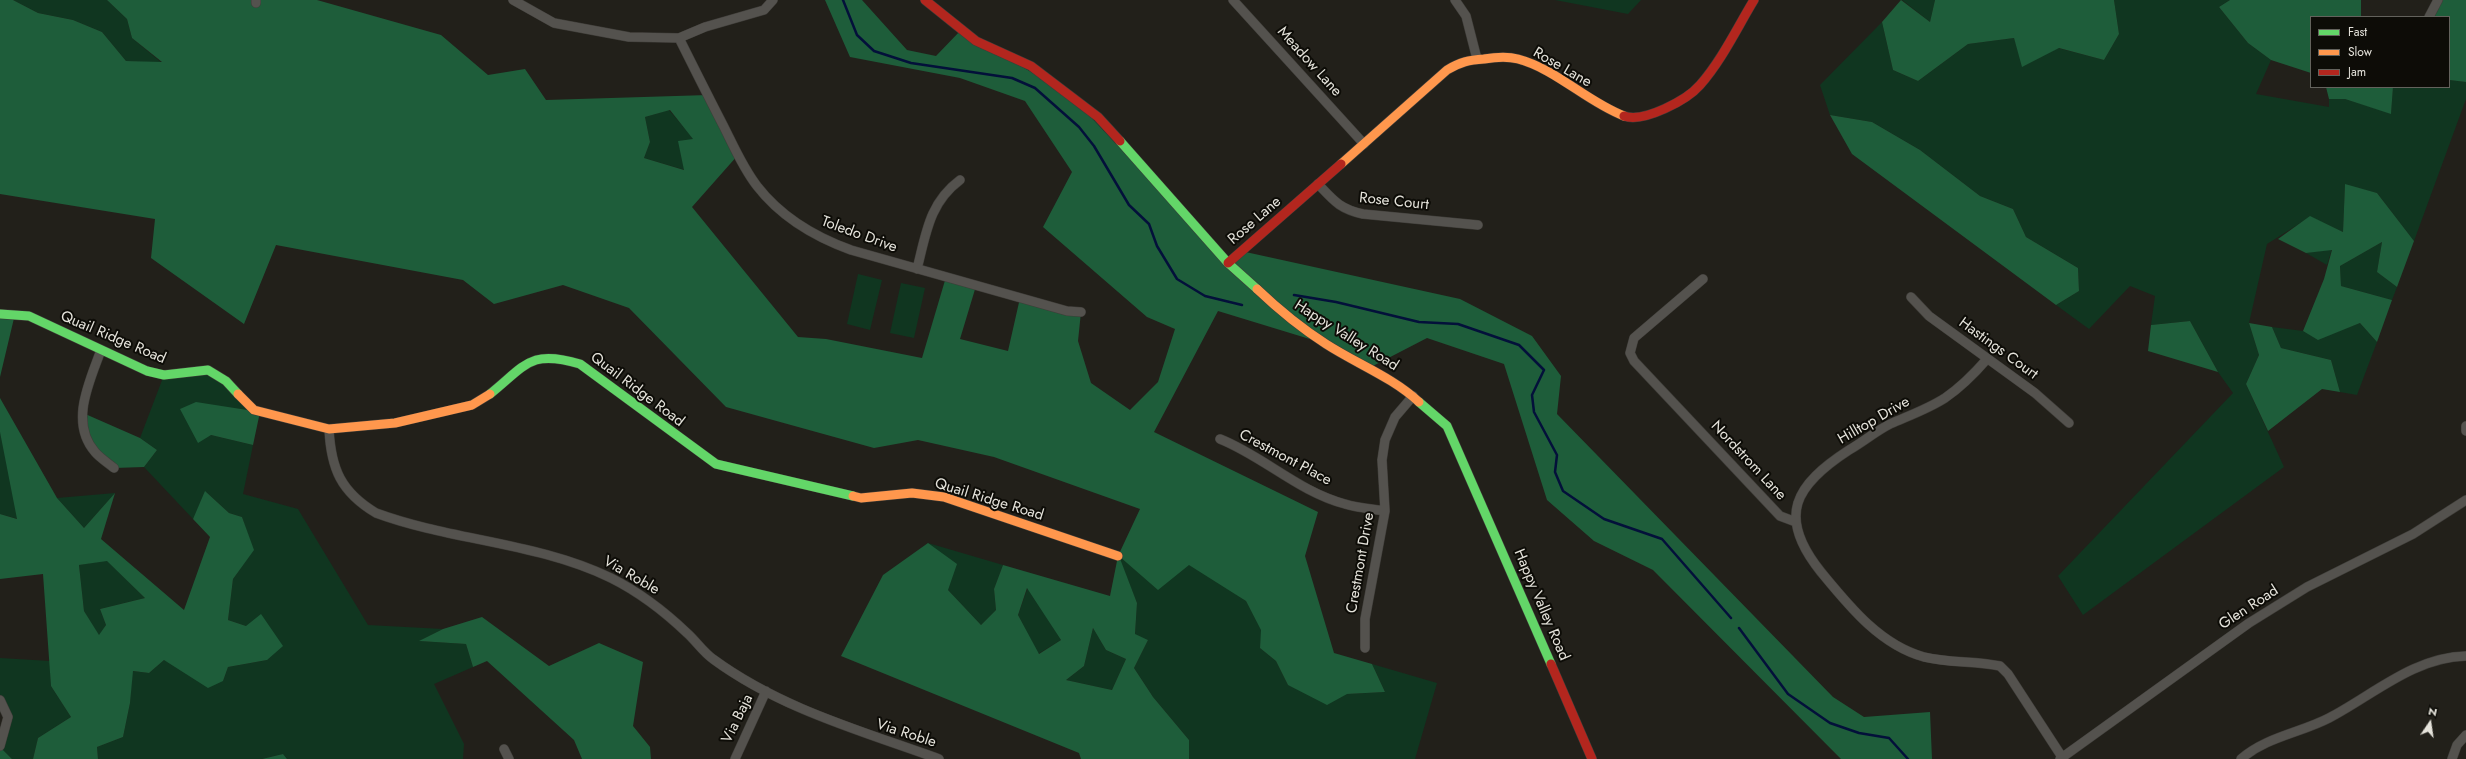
<!DOCTYPE html>
<style>
body{margin:0}
#map{position:relative;width:2466px;height:759px;overflow:hidden;background:#22201a;font-family:Jost,sans-serif}
canvas{display:block}
.legend{position:absolute;left:2310px;top:16px;width:140px;height:72px;box-sizing:border-box;background:#0d0c07;border:1px solid #63625c;margin:0;padding:5px 7px;list-style:none;font-size:12px;color:#e5e3db}
.legend li{display:flex;align-items:center;gap:8px;height:20px}
.legend b{width:20px;border:1px solid #63625c}
.north{position:absolute;left:2410px;top:703px;width:40px;height:40px;-webkit-text-stroke:3px #0d0c07;paint-order:stroke;rotate:13deg;font-size:11px;font-weight:700;line-height:16px;text-align:center;color:#e5e3db}
.north::after{content:'';display:block;margin:auto;width:14px;height:18px;background:#e5e3db;clip-path:polygon(50% 0,100% 100%,50% 72%,0 100%)}
</style>
<div id="map">
<canvas width="2466" height="759"></canvas>
<ul class="legend">
<li><b style="height:5px;background:#63d668"></b>Fast</li>
<li><b style="height:5px;background:#ff974d"></b>Slow</li>
<li><b style="height:5px;background:#b3261e"></b>Jam</li>
</ul>
<div class="north">N</div>
</div>
<script>
const c = document.querySelector('canvas').getContext('2d');
c.lineJoin = 'round';
function paint(path, color) {
  c.fillStyle = color;
  c.fill(path, 'evenodd');
}
function trace(path, color, width, dash) {
  c.strokeStyle = color;
  c.lineWidth = width;
  c.lineCap = dash ? 'butt' : 'round';
  c.setLineDash(dash || []);
  c.stroke(path);
}
function write(font, color, halo, rows, align = 'center') {
  c.font = font + ' Jost,sans-serif';
  c.lineWidth = 4;
  c.setLineDash([]);
  c.textBaseline = 'middle';
  c.strokeStyle = halo;
  c.fillStyle = color;
  for (const [text, x, y, turn = 0] of rows) {
    c.save();
    c.translate(x, y);
    c.rotate((+turn || 0) * Math.PI / 180);
    c.textAlign = isNaN(turn) ? turn : align;
    if (halo) c.strokeText(text, 0, 0);
    c.fillText(text, 0, 0);
    c.restore();
  }
}
paint(new Path2D(`
 M13,0H107L127,19L132,38L162,63L126,61L102,32L73,20L38,13Z
 M1555,0H1641L1628,14Z
 M1902,0H1935L1930,22Z
 M2114,0H2230L2219,7L2248,43L2271,60L2256,94L2329,107V99H2345L2391,113L2393,87H2449V80L2466,82V99L2414,241L2377,193L2345,185L2343,232L2310,217L2267,244L2249,323L2259,355L2246,384L2284,467L2083,615L2058,576L2233,393L2218,372L2190,321L2151,325L2155,296L2130,286L2089,329L2056,305L2079,291L2078,268L2026,237L2013,209L1980,196L1920,150L1872,122L1830,115L1820,85L1882,22L1893,70L1918,81L1968,44L2014,38L2023,66L2058,48L2104,60L2119,34Z
 M669,110L694,139L685,170L644,158L650,142L645,117Z
 M2382,242L2377,272L2397,287L2392,300L2341,286L2340,266Z
 M2332,249L2327,265L2306,253Z
 M858,274L882,280L870,330L847,324Z
 M901,283L925,288L914,338L890,333Z
 M2360,323L2377,342L2357,395L2340,392L2331,360L2281,348L2272,327L2303,331L2318,339Z
 M208,370L254,410L211,435L253,445L243,494L298,509L368,625L443,629L420,641L466,644L473,667L434,684L464,744L463,759H287L283,754L262,759H98L97,747L123,737L130,703L132,671L149,673L164,660L223,681L228,667L267,660L246,626L228,620L233,579L253,550L242,517L229,513L206,492L193,519L144,467L157,450L140,438L164,375Z
 M0,432L2,434L18,519L0,514Z
 M115,493L84,528L57,498Z
 M928,543L1003,565L994,589L996,610L981,625L948,590Z
 M1118,556L1189,564L1219,582L1246,601L1262,630L1260,648L1276,661L1288,685L1347,694L1385,692L1372,664L1437,683L1415,759H1189V740L1153,697L1134,668L1148,640L1135,635L1137,603Z
 M107,560L145,598L100,609L106,625L99,636L84,611L79,565Z
 M1028,587L1061,640L1038,654L1018,615Z
 M1093,628L1106,650L1126,659L1112,690L1066,680L1084,666Z
 M0,658L50,661L51,686L71,717L38,738L33,759H12L0,747L8,717L0,700Z`), '#103620');
paint(new Path2D(`
 M0,0H13L38,13L73,20L102,32L126,61L162,62L132,38L127,19L107,0H317L441,35L488,75L525,69L546,100L708,95L738,155L692,207L798,337L826,339L922,358L946,277L976,286L960,339L1008,351L1020,298L1081,312L1078,341L1091,383L1130,410L1158,382L1175,329L1147,317L1043,227L1072,172L1025,101L960,78L850,57L825,0H862L907,50L936,56L961,30L1071,96L1228,263L1241,251L1460,299L1532,336L1561,376L1557,414L1833,697L1864,717L1930,712L1932,759H1841L1653,570L1594,541L1547,500L1504,364L1427,338L1369,368L1326,344L1218,311L1154,432L1318,512L1305,556L1334,653L1372,664L1385,692L1347,694L1327,705L1288,685L1276,661L1260,648L1261,630L1246,601L1189,565L1158,590L1119,556L1137,603L1135,634L1148,640L1134,668L1153,697L1189,740V759H1081L1079,753L841,656L883,575L928,543L957,564L948,590L981,625L996,610L994,589L1003,565L1110,596L1118,556L1140,509L994,457L918,440L874,448L726,407L629,308L563,285L494,304L463,280L276,245L244,324L151,258L155,219L0,194ZM670,110L693,139L678,141L684,170L644,158L650,142L645,117ZM1027,588L1061,640L1039,654L1018,615ZM1093,628L1106,650L1126,659L1112,690L1066,680L1084,666Z
 M1901,0L1930,22L1935,0H2114L2119,34L2104,60L2059,48L2022,67L2014,38L1968,44L1918,81L1893,70L1882,22Z
 M2230,0H2361V17H2311V73L2271,60L2248,43L2219,7Z
 M2438,0H2466V82L2449,80V17H2429Z
 M2326,87H2393L2391,114L2345,99H2329Z
 M1830,115L1872,122L1920,150L1980,196L2013,209L2026,237L2078,268L2079,291L2056,305L1852,154Z
 M2345,184L2377,193L2414,241L2397,287L2377,272L2382,242L2340,266L2341,286L2392,300L2377,342L2360,323L2318,340L2303,331L2324,279L2332,250L2306,253L2278,239L2310,216L2343,232Z
 M0,314H15L0,377Z
 M2190,321L2218,372L2148,351L2151,325Z
 M2249,323L2272,327L2281,348L2331,360L2340,392L2322,389L2268,431L2246,384L2259,355Z
 M0,398L57,498L84,528L115,493L101,539L184,610L210,537L193,519L205,491L229,513L242,517L254,550L233,579L228,620L246,626L261,614L283,646L267,660L228,667L223,681L208,688L164,660L149,673L133,671L130,703L123,737L97,747L98,759H33L38,738L71,717L51,686L43,574L0,579V514L17,519L0,432ZM107,561L145,598L100,609L106,625L99,635L84,611L79,565Z
 M196,402L260,412L253,445L211,435L198,443L180,409Z
 M83,413L140,438L157,450L144,467L114,468L94,452Z
 M482,617L549,666L599,643L643,662L633,726L650,747L651,759H582L574,740L487,661L473,667L466,644L419,641L443,629Z
 M0,747L12,759H0Z
 M283,754L287,759H262Z`), '#1e5d3a');
trace(new Path2D(`
 M843,0L857,35L874,51L911,63L1012,78L1035,88L1079,127L1094,146L1129,205L1149,224L1157,246L1177,279L1205,296L1242,305
 M1294,295L1336,302L1419,322L1458,324L1519,345L1544,370L1532,395L1534,412L1557,455L1555,472L1563,491L1604,519L1662,539L1731,618
 M1739,628L1788,694L1830,723L1859,733L1889,738L1908,759`), '#03103a', 2.5);
const street = new Path2D(`
 M513,0L554,23L629,37L679,38L705,27L764,10L773,0
 M1233,0L1364,144
 M1455,0L1466,16L1477,59
 M256,3V0
 M2429,17L2438,0
 M679,38C694,68 709,98 724,127C734,147 743,168 757,186C781,217 815,237 851,250L1067,311L1081,312
 M1318,184C1334,201 1340,209 1363,214L1478,225
 M917,269C926,234 929,203 960,180
 M1703,279L1634,338L1630,353L1634,361L1780,516L1796,522
 M1911,297L1929,316L2035,393L2069,423
 M101,350C90,381 69,422 95,452C100,458 108,463 114,468
 M1987,359C1974,374 1961,387 1945,398C1928,409 1908,416 1890,424C1876,431 1863,442 1849,450C1795,485 1776,516 1821,572C1849,606 1880,645 1924,657C1949,663 1975,661 2000,666L2008,674L2062,757
 M2466,426V431
 M329,429C331,469 341,492 376,513C452,541 537,542 611,578C639,592 664,611 687,633C696,641 703,652 713,659C781,709 862,731 939,759
 M1220,439C1263,456 1299,492 1345,504C1358,508 1372,509 1385,511
 M1365,648V619L1385,511L1382,460L1385,440L1395,417L1413,396
 M0,700L8,717L0,746
 M504,749L509,759
 M735,759L766,691
 M2060,759L2249,623L2307,587L2413,534L2466,500
 M2241,759C2266,737 2300,733 2329,718C2373,695 2414,657 2466,656
 M2452,759L2457,745L2466,735`);
const fast = new Path2D(`
 M1120,141L1228,263L1257,289
 M0,314L29,316L147,371L164,375L208,370L226,381L238,394
 M490,394C526,365 530,349 580,364L716,464L853,496
 M1419,402L1447,426L1551,664`);
const slow = new Path2D(`
 M1341,164L1447,70C1460,62 1469,60 1484,59C1496,57 1507,56 1518,59C1556,69 1587,102 1624,116
 M1257,289C1278,309 1301,328 1326,344C1357,364 1392,377 1419,402
 M238,394L254,410L329,429L395,423L472,405L490,394
 M853,496L861,498L912,493L944,497L1118,556`);
const jam = new Path2D(`
 M925,0L976,41L1031,66L1098,117L1120,141
 M1624,116C1644,123 1687,100 1700,85C1722,60 1737,28 1754,0
 M1228,263L1341,164
 M1551,664L1592,759`);
trace(street, '#3f3d39', 10);
trace(fast, '#3f3d39', 10);
trace(slow, '#3f3d39', 10);
trace(jam, '#3f3d39', 10);
trace(street, '#54524e', 9);
trace(fast, '#63d668', 9);
trace(slow, '#ff974d', 9);
trace(jam, '#b3261e', 9);
write('15px', '#e5e3db', '#0d0c07', [
 ["Meadow Lane",1309,62,48],
 ["Rose Lane",1562,68,30],
 ["Rose Court",1394,202,6],
 ["Rose Lane",1255,221,-41],
 ["Toledo Drive",859,235,20],
 ["Happy Valley Road",1346,336,32],
 ["Quail Ridge Road",113,338,23],
 ["Hastings Court",1998,349,36],
 ["Quail Ridge Road",637,390,37],
 ["Hilltop Drive",1874,421,-30],
 ["Crestmont Place",1285,458,28],
 ["Nordstrom Lane",1748,461,47],
 ["Quail Ridge Road",989,500,17],
 ["Crestmont Drive",1361,563,-80],
 ["Via Roble",631,576,30],
 ["Happy Valley Road",1541,605,67],
 ["Glen Road",2249,608,-33],
 ["Via Baja",738,719,-64],
 ["Via Roble",906,734,18]
]);
</script>
